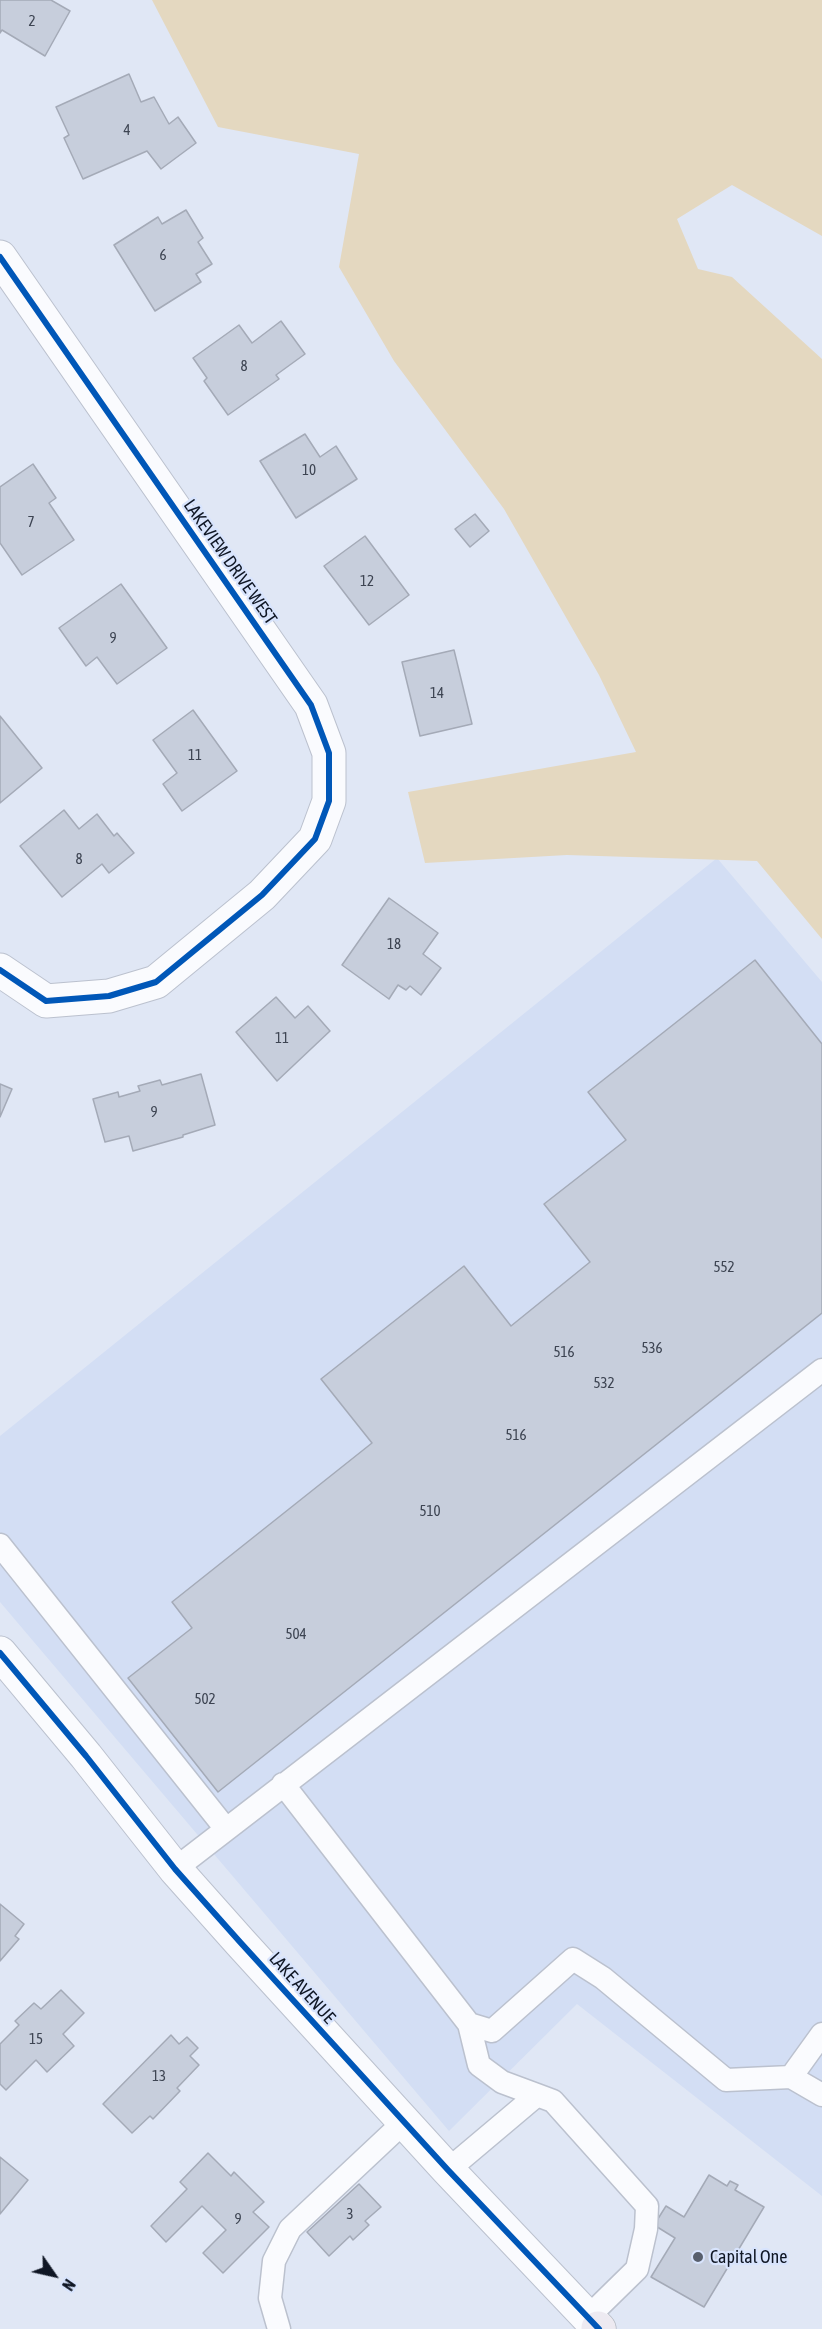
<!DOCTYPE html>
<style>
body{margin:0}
#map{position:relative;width:822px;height:2329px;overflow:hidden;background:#e0e7f5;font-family:"Asap Condensed",sans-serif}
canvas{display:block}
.north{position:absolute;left:24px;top:2245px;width:60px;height:60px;-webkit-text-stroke:4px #d8e4fd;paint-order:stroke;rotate:124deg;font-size:16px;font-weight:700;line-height:24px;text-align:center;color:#0f1624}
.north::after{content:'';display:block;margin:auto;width:21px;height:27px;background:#0f1624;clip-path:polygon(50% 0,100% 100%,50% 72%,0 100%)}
</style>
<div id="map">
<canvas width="822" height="2329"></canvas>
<div class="north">N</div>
</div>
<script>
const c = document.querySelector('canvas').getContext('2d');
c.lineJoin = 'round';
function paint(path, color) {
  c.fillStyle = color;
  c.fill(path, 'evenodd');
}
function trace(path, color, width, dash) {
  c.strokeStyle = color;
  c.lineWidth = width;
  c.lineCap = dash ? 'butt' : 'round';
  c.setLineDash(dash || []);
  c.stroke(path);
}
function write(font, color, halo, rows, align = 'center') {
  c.font = font + ' "Asap Condensed",sans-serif';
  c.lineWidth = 4.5;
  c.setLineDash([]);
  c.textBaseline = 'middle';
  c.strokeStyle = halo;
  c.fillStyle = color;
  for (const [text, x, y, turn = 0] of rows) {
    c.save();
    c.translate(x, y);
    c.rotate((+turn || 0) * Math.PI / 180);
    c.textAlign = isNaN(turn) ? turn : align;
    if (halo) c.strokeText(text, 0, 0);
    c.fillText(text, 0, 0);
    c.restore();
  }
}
paint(new Path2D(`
 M717,858L822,982V2196L577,2004L449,2131L0,1602V1436Z`), '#d3def4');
paint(new Path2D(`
 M152,0H822V236L732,185L677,219L698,269L732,277L822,359V939L757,861L567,855L425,863L408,792L636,752L599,675L504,509L394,361L339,267L359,154L218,127Z`), '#e4d8c0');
const building = new Path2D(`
 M0,0H51L70,11L45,56L2,30L0,33Z
 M129,74L141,102L154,97L169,124L178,117L196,143L161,169L147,151L83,179L64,138L69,135L56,107Z
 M186,210L203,238L198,242L212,264L196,274L201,282L155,311L114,245L158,217L162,224Z
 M281,321L305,354L276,375L279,379L228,415L204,381L207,378L193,358L239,325L252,343Z
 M305,434L320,457L336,446L357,479L296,518L260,461Z
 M33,464L56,498L49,503L74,540L22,575L0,543V487Z
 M475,514L489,531L470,547L455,529Z
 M365,536L409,595L369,625L324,566Z
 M121,584L167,648L117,684L97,657L86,666L59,628Z
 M454,650L472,724L420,736L402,662Z
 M193,710L237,771L182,811L163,784L177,773L153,740Z
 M0,716L42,768L0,803Z
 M64,810L79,829L97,814L114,836L117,833L134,853L109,873L102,864L62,897L20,846Z
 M389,898L438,933L423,954L441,968L421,995L410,986L406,990L398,985L389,999L342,965Z
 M755,960L822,1044V1313L218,1792L128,1678L192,1628L172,1602L372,1443L321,1379L464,1266L511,1326L590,1262L544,1204L626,1140L588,1092Z
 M276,997L295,1018L308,1006L330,1031L277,1081L236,1032Z
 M201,1074L215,1125L183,1135V1137L133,1151L129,1136L105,1142L93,1099L118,1092L119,1097L140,1091L138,1086L160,1080L162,1085Z
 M0,1084L12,1089L0,1117Z
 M0,1904L24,1924L15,1936L19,1939L0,1961Z
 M61,1990L84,2013L63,2034L74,2046L47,2072L36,2060L6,2090L0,2084V2044L19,2025L15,2021L34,2003L41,2009Z
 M171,2035L179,2044L187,2037L198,2048L190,2056L199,2065L177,2088L180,2091L153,2119L150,2116L132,2133L103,2104Z
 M208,2153L231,2176L234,2172L264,2202L253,2212L269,2227L223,2273L203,2253L226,2230L202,2206L166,2242L151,2226L187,2189L180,2182Z
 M0,2157L28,2180L0,2214Z
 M709,2175L727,2186L730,2181L738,2185L735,2190L764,2207L704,2307L651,2277L675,2238L654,2225L666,2206L684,2217Z
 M359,2184L381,2207L365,2221L369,2225L353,2240L350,2236L329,2256L307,2232Z`);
paint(building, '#c7cedc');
trace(building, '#a4aab7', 1.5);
const service = new Path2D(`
 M0,1545L226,1829
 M283,1784L469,2024L492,2031L573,1959L603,1978L726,2080L791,2077L822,2095
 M175,1869L822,1370
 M469,2024L479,2065L502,2082L537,2095
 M791,2077L822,2034
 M448,2170L537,2095L553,2101L647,2206L646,2229L637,2269L588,2317
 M279,2329L270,2298L274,2261L290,2229L404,2122`);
const minor = new Path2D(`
 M0,257L311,705L329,753V801L315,839L262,895L156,982L109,996L46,1001L0,970
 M0,1653L86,1756L175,1869L240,1942L448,2170L599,2329`);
const primary = new Path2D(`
 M598,2328L599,2329`);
trace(service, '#bbc1ce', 25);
trace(minor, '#bbc1ce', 35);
trace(primary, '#bfc3cb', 35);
trace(service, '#fafbfe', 22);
trace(minor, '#fafbfe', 33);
trace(primary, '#edeaf1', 33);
trace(new Path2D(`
 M0,257L311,705L329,753V801L315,839L262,895L156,982L109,996L46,1001L0,970
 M0,1653L86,1756L175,1869L240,1942L448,2170L599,2329`), '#0057b8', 6);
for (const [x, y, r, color] of [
 [698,2257,6,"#585f6d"]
]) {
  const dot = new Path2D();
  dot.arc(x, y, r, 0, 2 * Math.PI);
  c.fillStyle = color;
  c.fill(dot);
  trace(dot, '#d8e4fd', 2);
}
write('15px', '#3d4452', null, [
 ["2",32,21],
 ["4",127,130],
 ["6",163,255],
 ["8",244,366],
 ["10",309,470],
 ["7",31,522],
 ["12",367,581],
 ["9",113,638],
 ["14",437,693],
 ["11",195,755],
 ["8",79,859],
 ["18",394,944],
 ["11",282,1038],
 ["9",154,1112],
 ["552",724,1267],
 ["536",652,1348],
 ["516",564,1352],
 ["532",604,1383],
 ["516",516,1435],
 ["510",430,1511],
 ["504",296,1634],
 ["502",205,1699],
 ["15",36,2039],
 ["13",159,2076],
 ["3",350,2214],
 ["9",238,2219]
]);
write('18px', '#0f1624', '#d8e4fd', [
 ["LAKEVIEW DRIVE WEST",230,562,55],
 ["LAKE AVENUE",302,1988,48]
]);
write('18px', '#0f1624', '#d8e4fd', [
 ["Capital One",710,2257]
], 'left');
</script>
